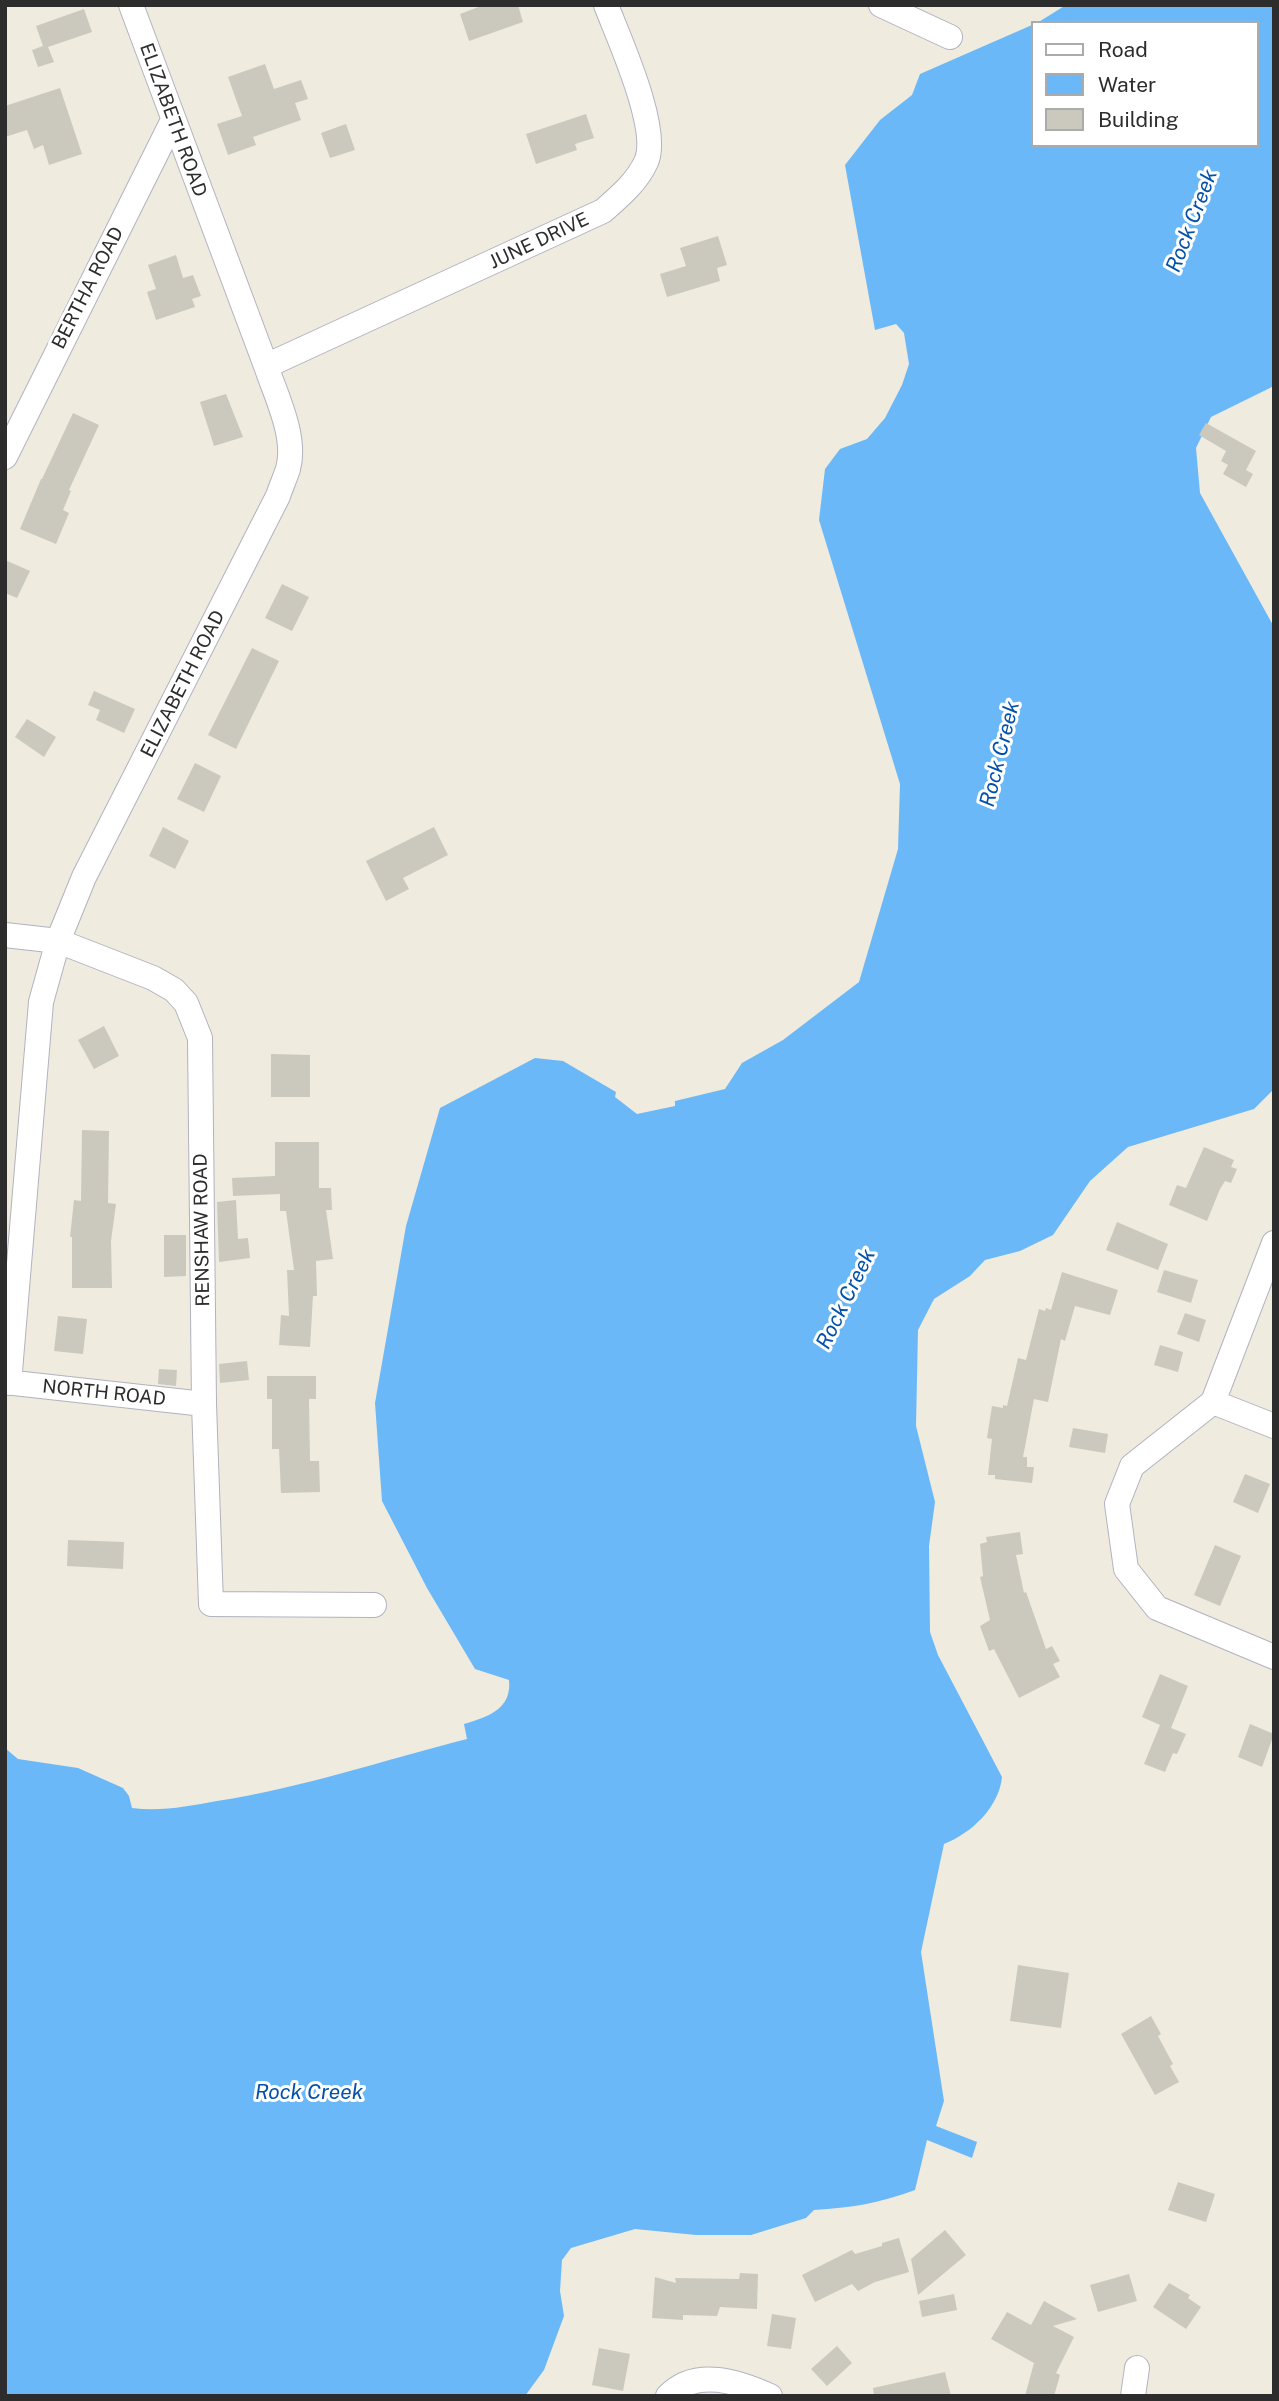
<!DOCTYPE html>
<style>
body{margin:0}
#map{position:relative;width:1279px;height:2401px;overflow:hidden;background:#efebde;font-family:"Public Sans",sans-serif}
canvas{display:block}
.frame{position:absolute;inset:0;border:7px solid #2d2d2d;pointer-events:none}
.legend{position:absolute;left:1031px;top:21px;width:228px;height:126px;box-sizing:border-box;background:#fff;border:2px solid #ababab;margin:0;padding:9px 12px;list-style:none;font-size:21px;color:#2d2d2d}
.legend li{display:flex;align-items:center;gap:14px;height:35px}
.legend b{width:35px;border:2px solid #ababab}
</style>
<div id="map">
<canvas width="1279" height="2401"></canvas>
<div class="frame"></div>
<ul class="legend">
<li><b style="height:9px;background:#fff"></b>Road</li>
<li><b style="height:19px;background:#6ab8f8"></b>Water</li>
<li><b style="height:19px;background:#cbc9bd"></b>Building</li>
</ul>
</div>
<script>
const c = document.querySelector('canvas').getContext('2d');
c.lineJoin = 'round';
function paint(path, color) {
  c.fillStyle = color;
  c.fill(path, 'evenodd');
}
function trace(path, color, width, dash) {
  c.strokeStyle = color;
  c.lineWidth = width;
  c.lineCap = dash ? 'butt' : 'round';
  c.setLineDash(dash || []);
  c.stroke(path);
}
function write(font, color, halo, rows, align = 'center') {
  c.font = font + ' "Public Sans",sans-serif';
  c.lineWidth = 6;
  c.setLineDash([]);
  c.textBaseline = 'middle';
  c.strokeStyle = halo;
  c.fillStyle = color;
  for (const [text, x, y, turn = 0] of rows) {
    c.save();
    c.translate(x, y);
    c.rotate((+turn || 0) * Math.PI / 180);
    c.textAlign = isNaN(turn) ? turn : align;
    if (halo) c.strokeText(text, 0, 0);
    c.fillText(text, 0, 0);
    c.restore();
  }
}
paint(new Path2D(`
 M1066,5H1274V386L1211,417L1196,448L1200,493L1274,627V1089L1254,1109L1128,1147L1090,1181L1053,1235L1020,1251L985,1260L970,1276L934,1299L918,1330L916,1426L935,1502L929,1546L930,1632L938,1655L1002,1777C999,1807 972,1833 944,1844L921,1952L944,2101L936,2126L977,2142L972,2158L927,2140L915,2190C880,2203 851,2208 814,2210L806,2218L751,2235H696L635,2229L571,2248L562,2260L560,2291L564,2316L544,2370L525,2396H5V1748L18,1759L78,1768L123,1788L129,1796L132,1808C161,1812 189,1806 217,1801C302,1788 384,1760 467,1739L464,1724C488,1717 512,1709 509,1680L475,1669L427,1588L382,1501L375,1403L406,1226L440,1108L535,1058L563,1061L616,1092L615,1097L637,1114L675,1106V1101L725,1089L742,1063L783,1040L859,982L898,849L900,784L819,520L825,469L840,449L867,439L885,418L902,385L909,364L904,333L896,324L875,330L845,165L880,120L912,95L920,74L1032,25V145H1256V23H1037Z`), '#6ab8f8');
paint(new Path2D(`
 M484,5H518L523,22L469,41L460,14Z
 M84,9L92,32L48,47L54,62L38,67L32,50L43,46L36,26Z
 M265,64L274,89L301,80L308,99L295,103L301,120L253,137L256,145L228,155L217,124L242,116L228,77Z
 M60,88L82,154L49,165L43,145L34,149L27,130L5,137V106Z
 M586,114L594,138L575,144L577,150L536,164L526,134Z
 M346,124L355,150L330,158L321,133Z
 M718,236L727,265L717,268L720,281L667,297L660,274L686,266L680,248Z
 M176,255L183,278L193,275L201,296L192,299L195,307L156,320L147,292L156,289L148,265Z
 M226,394L243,437L214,446L200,402Z
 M73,413L99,425L69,490L71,491L63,510L69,513L56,544L20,529L41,479H42Z
 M1206,423L1256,451L1246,470L1253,474L1246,487L1223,474L1228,465L1221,461L1226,451L1199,435Z
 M5,560L30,571L17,598L5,593Z
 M282,584L309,597L292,631L265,618Z
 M252,648L279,661L236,749L208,735Z
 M94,691L135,709L124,733L96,720L100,710L88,705Z
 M27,719L56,737L44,757L15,737Z
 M195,763L221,776L204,812L177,799Z
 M163,827L189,841L175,869L149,856Z
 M434,827L448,855L403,878L409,889L386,901L366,861Z
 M104,1026L119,1056L94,1069L78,1040Z
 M271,1054L310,1055V1097H271Z
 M82,1130L109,1131L108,1203L116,1204L111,1241L112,1288H72V1237H70L74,1200L81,1201Z
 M275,1142H319V1188H331L332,1210H326L333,1259L316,1261L317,1296H313L310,1347L279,1345L281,1315L289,1316L287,1270H294L286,1211H280V1194L233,1196L232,1178L275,1176Z
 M1204,1147L1234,1160L1231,1167L1237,1169L1231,1183L1225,1181L1220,1189L1207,1221L1169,1205L1177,1185L1186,1188Z
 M236,1200L238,1239L248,1238L250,1258L219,1262L217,1202Z
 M1117,1222L1168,1244L1158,1270L1106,1250Z
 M164,1235H186V1276L164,1277Z
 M1164,1270L1198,1280L1191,1303L1157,1292Z
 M1062,1272L1118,1290L1110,1315L1075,1306L1065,1341L1061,1339L1048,1402L1034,1399L1023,1457H1027V1467H1034L1032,1483L995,1479V1475H988L992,1439L987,1438L992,1406L1003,1408V1405L1007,1406L1018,1358L1026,1360L1039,1309L1045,1311L1046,1308L1051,1310Z
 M1185,1313L1206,1320L1199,1342L1177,1334Z
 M58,1316L87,1319L83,1354L54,1351Z
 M1160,1345L1183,1352L1178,1372L1154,1365Z
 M247,1361L249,1380L220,1383L219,1364Z
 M159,1369L177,1370L176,1386L158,1384Z
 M267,1376H316V1399H309L310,1461H319L320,1492L281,1493L279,1449H272V1399H267Z
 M1073,1428L1108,1434L1105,1453L1069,1447Z
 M1245,1474L1270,1484L1258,1513L1233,1502Z
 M1020,1532L1023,1554L1016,1555L1024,1593L1026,1592L1046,1649L1052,1646L1060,1661L1053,1664L1060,1677L1019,1698L994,1649L989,1651L980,1626L990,1620L980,1577L983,1576L980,1544L987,1542L986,1537Z
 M68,1540L124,1542L123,1569L67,1566Z
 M1215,1545L1241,1556L1220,1606L1194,1595Z
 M1160,1674L1188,1686L1171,1728L1186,1734L1177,1754L1173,1753L1165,1772L1144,1764L1160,1725L1142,1717Z
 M1250,1724L1274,1734L1262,1767L1238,1757Z
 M1018,1965L1069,1973L1061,2028L1010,2021Z
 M1151,2016L1161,2034L1158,2036L1173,2064L1170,2066L1179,2082L1155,2095L1121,2034Z
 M1178,2182L1215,2194L1206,2222L1168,2210Z
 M945,2230L966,2255L918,2295L911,2259Z
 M899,2238L909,2272L875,2282L858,2291L852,2284L815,2302L802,2275L852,2250L855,2254L882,2246V2243Z
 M740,2273L758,2274L757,2309L720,2307L717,2316L683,2315V2320L652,2318L655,2277L676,2283L675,2278L739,2279Z
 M1129,2274L1137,2301L1098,2312L1090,2285Z
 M1169,2283L1190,2295L1188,2298L1201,2307L1186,2329L1153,2307Z
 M954,2294L957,2310L922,2317L919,2301Z
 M1044,2301L1077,2319L1053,2326L1074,2337L1056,2373L1060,2375L1054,2396H1025L1034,2363L991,2339L1007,2312L1031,2325Z
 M772,2314L796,2318L791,2349L767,2346Z
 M837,2346L852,2363L827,2386L811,2369Z
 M599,2348L630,2354L623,2391L592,2385Z
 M945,2372L951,2396H874L873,2388Z`), '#cbc9bd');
const street = new Path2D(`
 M881,5L950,37
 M266,366L603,211C619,197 637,182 646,162C661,130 619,39 606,5
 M5,457L173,120
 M5,935L58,941L153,978L174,990L186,1003L200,1038L204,1404L211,1604L374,1605
 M1274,1243L1213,1402L1132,1466L1117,1504L1126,1569L1157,1608L1274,1657
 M5,1382L204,1404
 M9,1383L41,1002L58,941L84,877L278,496C281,487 285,478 288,469C297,437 276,396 266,366L131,5
 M1213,1402L1274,1426
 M668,2396C696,2367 739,2382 770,2396
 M1133,2396L1137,2368`);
trace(street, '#b2b2c1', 26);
trace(street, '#fff', 24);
write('19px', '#2d2d2d', '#fff', [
 ["ELIZABETH ROAD",173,120,70],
 ["JUNE DRIVE",539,241,-25],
 ["BERTHA ROAD",88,288,-63],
 ["ELIZABETH ROAD",183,684,-63],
 ["RENSHAW ROAD",202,1230,-91],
 ["NORTH ROAD",104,1393,6]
]);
write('italic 21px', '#0351ab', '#fff', [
 ["Rock Creek",1192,221,-69],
 ["Rock Creek",1000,754,-76],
 ["Rock Creek",846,1299,-64],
 ["Rock Creek",309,2093]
]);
</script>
